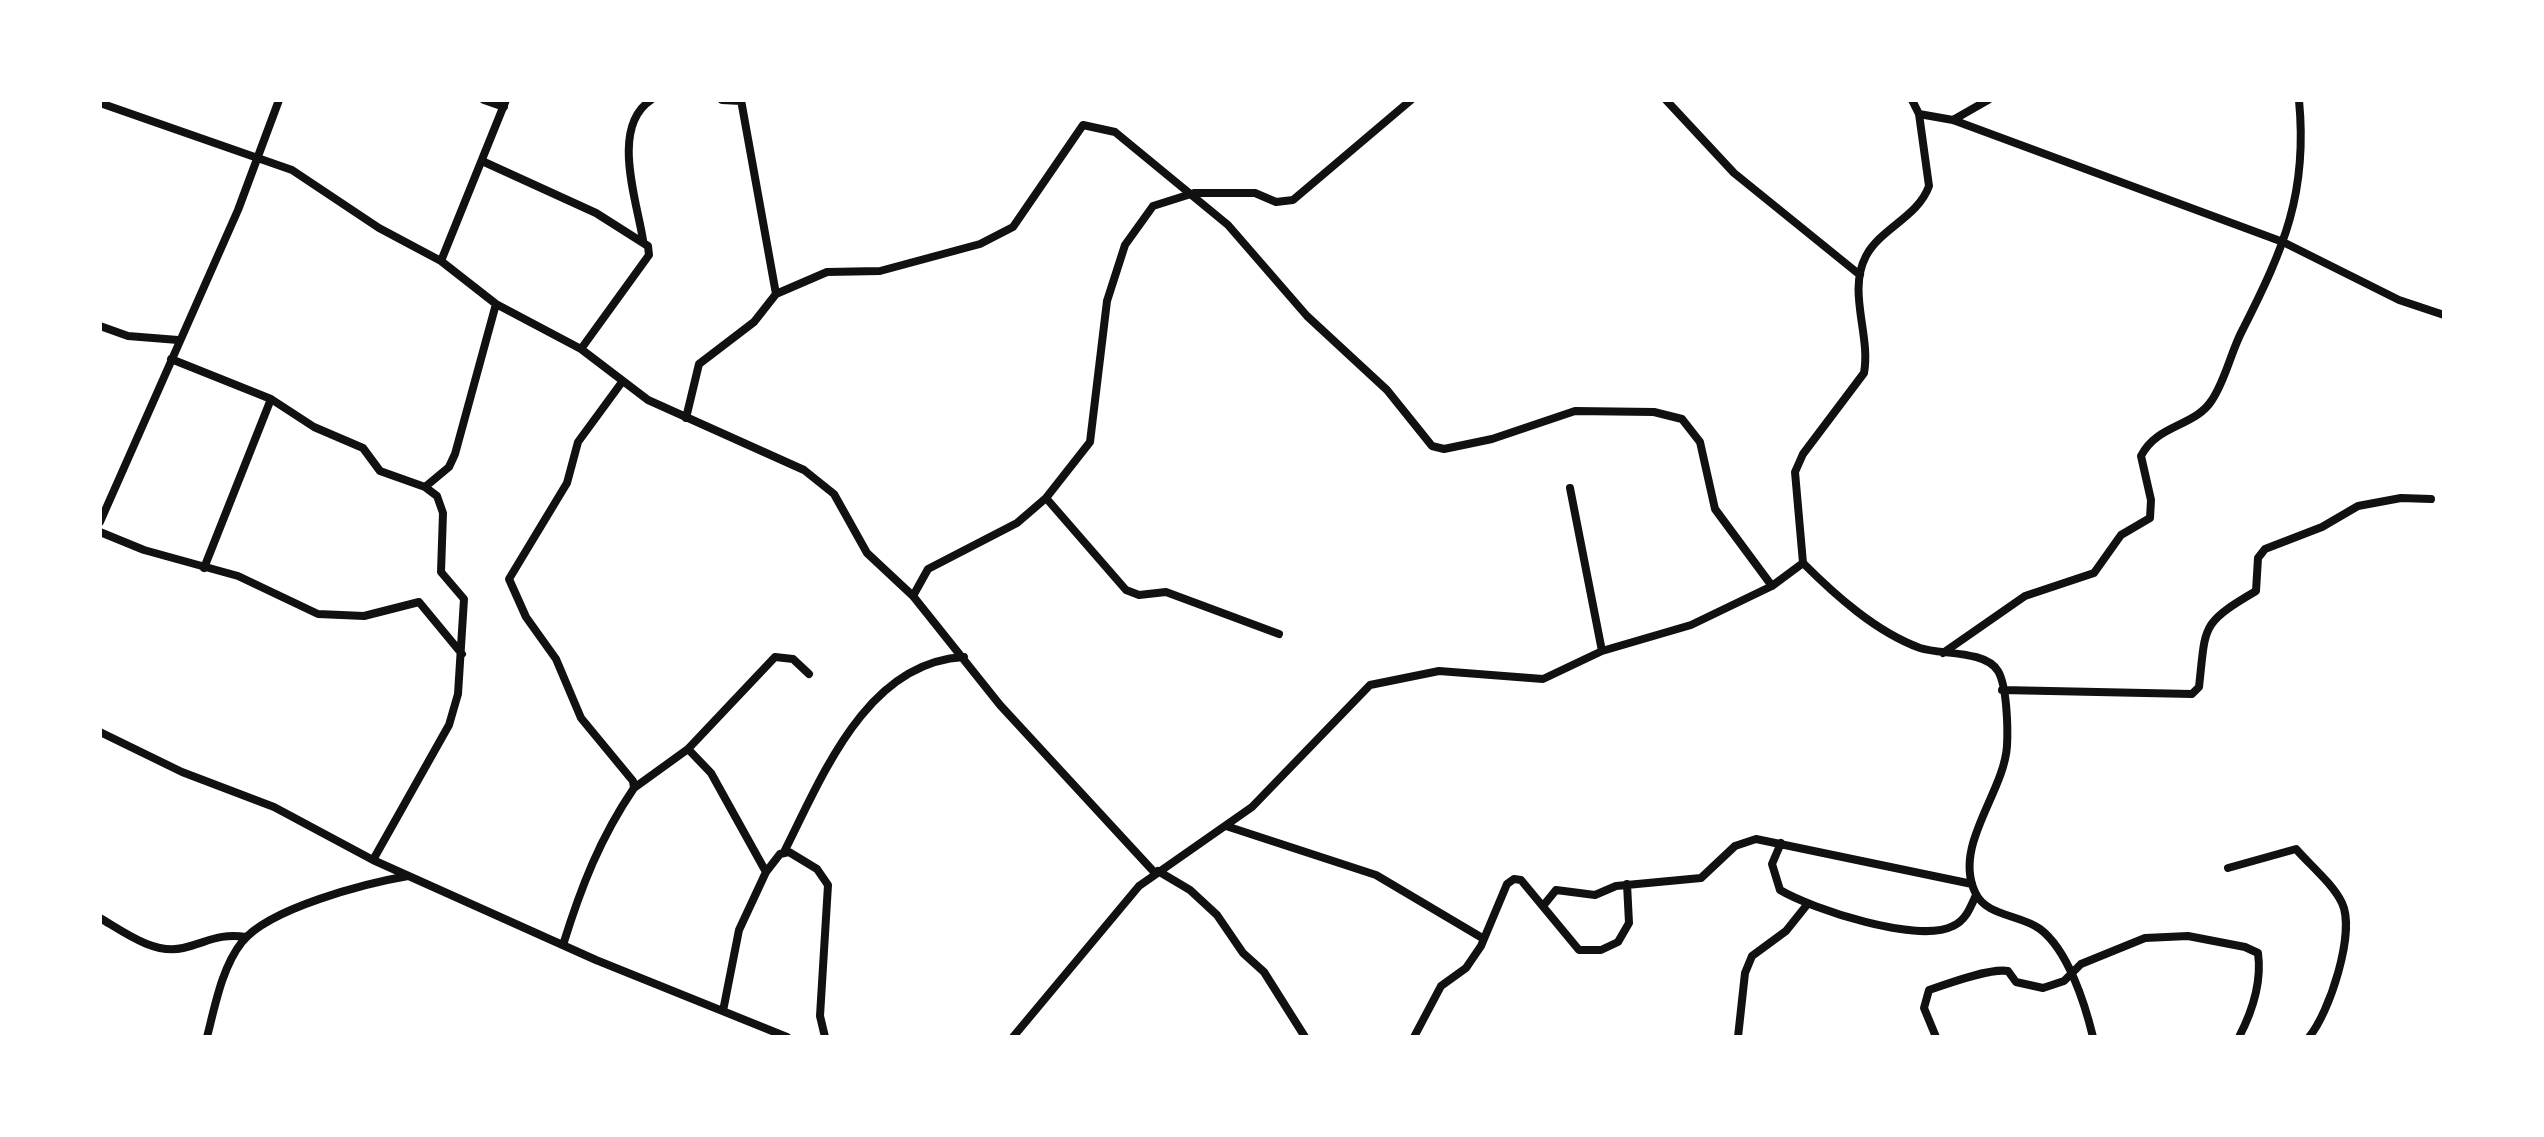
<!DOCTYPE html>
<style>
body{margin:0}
#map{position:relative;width:2544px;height:1137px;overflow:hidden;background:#fff;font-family:"Fira Sans Condensed",sans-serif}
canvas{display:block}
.frame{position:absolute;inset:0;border:102px solid #fff;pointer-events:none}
</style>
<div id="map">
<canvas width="2544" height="1137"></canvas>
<div class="frame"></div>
</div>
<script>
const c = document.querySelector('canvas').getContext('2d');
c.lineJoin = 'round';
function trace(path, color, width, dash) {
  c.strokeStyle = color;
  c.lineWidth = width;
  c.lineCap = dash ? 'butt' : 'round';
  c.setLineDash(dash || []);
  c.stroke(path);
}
trace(new Path2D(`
 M484,100L504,107
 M722,100L741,101
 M741,100L776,294
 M1666,100L1734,173L1860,275
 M100,103L292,170L379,228L441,261L496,304L581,349L648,400L804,470L834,494L867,553L913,596L1000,705L1155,873
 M1919,114L1953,120L2283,242L2399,300L2444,315
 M1953,120L1988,100
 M482,161L596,213L648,246L649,255L581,349
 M643,240C637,201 610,127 651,100
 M441,261L506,100
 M100,326L128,336L178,340
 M171,359L271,399L314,427L363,448L380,471L425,487L437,496L443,513L441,572L464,599L458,694L449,725L373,860
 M686,418L699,364L754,322L776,294L827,272L880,271L980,244L1013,227L1083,125L1115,132L1228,225L1307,316L1387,390L1432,446L1444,449L1492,439L1575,411L1654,412L1682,419L1700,442L1715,509L1772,586
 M425,487L449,467L455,454L496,304
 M1570,488L1602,651
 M1046,498L1126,590L1139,595L1166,592L1279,634
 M100,522L238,210L279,100
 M100,532L144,550L238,576L318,614L364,616L419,602L462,654
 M1803,563C1835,595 1876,632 1920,648C1941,655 1985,650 1998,671C2007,686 2008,728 2007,746C2004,793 1953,845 1975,892C1986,917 2020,914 2040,929C2068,950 2085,1004 2093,1037
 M204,568L271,399
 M913,596L928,569L1017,523L1046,498L1090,442L1107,301L1125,245L1153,206L1194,193H1255L1276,202L1293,200L1411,100
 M1943,653L2025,596L2094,573L2121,535L2150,518L2151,500L2141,456C2157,424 2195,427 2212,400C2226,379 2231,351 2243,329C2284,248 2308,193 2299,100
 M2002,690L2192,694L2199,687C2206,625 2200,624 2256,591L2258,558L2265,549L2322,527L2358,506L2401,498L2431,499
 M100,732L182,772L274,807L373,860L596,960L787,1037
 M688,749L775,657L793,659L809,674
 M634,788L688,749L711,773L766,872L739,930L723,1011
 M1226,826L1376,875L1484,939
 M1781,843L1772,864L1780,890C1812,909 1918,944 1953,926C1966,920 1970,908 1976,895
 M784,852C822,777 866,662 964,657
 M2228,868L2296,849C2310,865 2333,884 2342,903C2356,932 2329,1014 2309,1037
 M1158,871L1190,890L1217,915L1243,953L1264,972L1305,1037
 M766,872L780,854L789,852L817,869L828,885L820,1016L825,1037
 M1543,906L1556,890L1595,895L1616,886L1701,878L1735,846L1756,839L1972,884
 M100,918C124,932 154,955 183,948C208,942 219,933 246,937
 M563,945C581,887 600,838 634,788L633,781L581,718L556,659L526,617L509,579L567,483L578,442L622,382
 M207,1037C215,1006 222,967 242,942C269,908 367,883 408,876
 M1013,1037L1139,886L1252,807L1370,685L1439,671L1543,679L1602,651L1691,625L1772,586L1803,563L1795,472L1803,454L1864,373C1871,335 1847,292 1866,256C1881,228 1918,217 1929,186L1919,114L1912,100
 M1414,1037L1441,986L1466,968L1481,946L1507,884L1514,879L1521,880L1579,950H1601L1618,942L1629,923L1627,884
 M1738,1037L1745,973L1752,956L1786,931L1806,906
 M1936,1037L1924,1008L1929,990C1949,983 1990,968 2008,971L2016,982L2043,988L2064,981L2081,964L2145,938L2188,936L2245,947L2258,953C2262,982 2252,1012 2239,1037`), '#111', 8);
</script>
